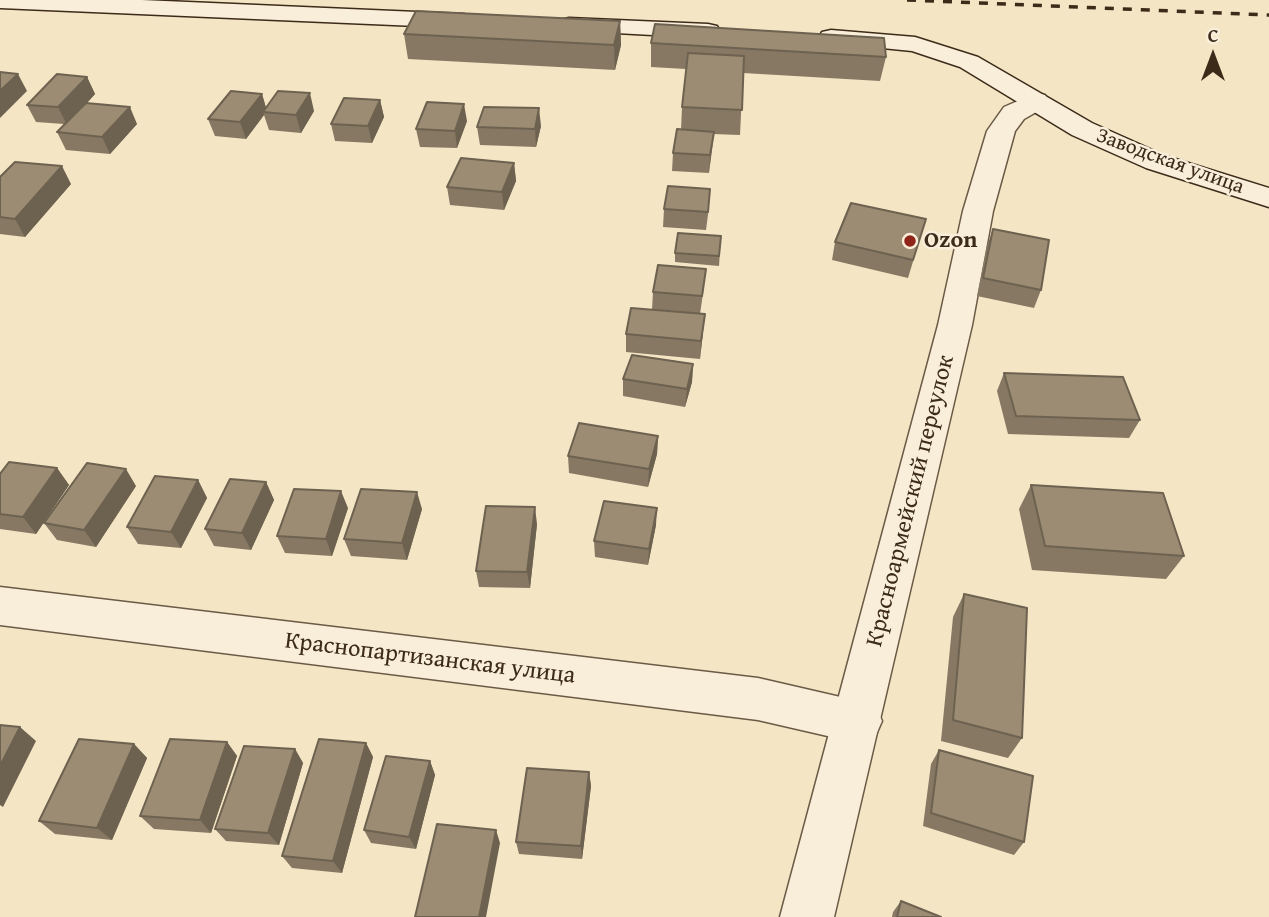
<!DOCTYPE html>
<meta charset="utf-8">
<style>
body{margin:0}
#map{position:relative;width:1269px;height:917px;overflow:hidden;background:#f4e5c5;font-family:"Gentium Book Plus",serif}
canvas{display:block}
.north{position:absolute;left:1178px;top:21px;width:70px;height:70px;-webkit-text-stroke:5px #f8eed9;paint-order:stroke;rotate:0deg;font-size:19px;font-weight:700;line-height:28px;text-align:center;color:#3d2b1a}
.north::after{content:'';display:block;margin:auto;width:24px;height:32px;background:#3d2b1a;clip-path:polygon(50% 0,100% 100%,50% 72%,0 100%)}
</style>
<div id="map">
<canvas width="1269" height="917"></canvas>
<div class="north">С</div>
</div>
<script>
const c = document.querySelector('canvas').getContext('2d');
c.lineJoin = 'round';
function trace(path, color, width, dash) {
  c.strokeStyle = color;
  c.lineWidth = width;
  c.lineCap = dash ? 'butt' : 'round';
  c.setLineDash(dash || []);
  c.stroke(path);
}
function paint(path, color) {
  c.fillStyle = color;
  c.fill(path, 'evenodd');
}
function write(font, color, halo, rows, align = 'center') {
  c.font = font + ' "Gentium Book Plus",serif';
  c.lineWidth = 5;
  c.setLineDash([]);
  c.textBaseline = 'middle';
  c.strokeStyle = halo;
  c.fillStyle = color;
  for (const [text, x, y, turn = 0] of rows) {
    c.save();
    c.translate(x, y);
    c.rotate((+turn || 0) * Math.PI / 180);
    c.textAlign = isNaN(turn) ? turn : align;
    if (halo) c.strokeText(text, 0, 0);
    c.fillText(text, 0, 0);
    c.restore();
  }
}
const minor = new Path2D(`
 M0,587L758,678L875,705L882,721L875,737L858,743L758,720L0,625Z`);
const tertiary = new Path2D(`
 M1036,93L1045,95L1049,101L1045,107L1024,119L1015,131L993,211L972,325L834,917H780L938,325L963,211L987,131L1004,107Z`);
const secondary = new Path2D(`
 M0,0H142L463,14L472,16L475,21L472,26L463,28L0,8Z
 M569,18L708,24L717,26L720,31L717,36L708,38L560,30L557,25L560,20Z
 M831,30L915,37L978,57L1092,123L1166,156L1269,188V207L1146,168L1072,135L960,67L912,51L822,42L819,37L822,32Z`);
trace(minor, '#6b5a45', 3);
trace(tertiary, '#6b5a45', 3);
trace(secondary, '#3d2b1a', 3);
paint(minor, '#f8eed9');
paint(tertiary, '#f8eed9');
paint(secondary, '#f8eed9');
trace(new Path2D(`
 M907,0L1269,15`), '#3d2b1a', 3.5, [9, 9]);
paint(new Path2D(`
 M620,21L621,45L615,70L408,59L404,34Z
 M651,43L886,57L880,81L743,73L740,135L713,134L709,173L672,171L673,153L681,130L682,107L686,69L651,67Z
 M87,77L95,94L87,103L137,124L110,154L66,150L57,132L64,124L36,122L27,105Z
 M262,94L266,108L314,111L301,133L269,130L264,115L246,139L215,136L208,119Z
 M380,100L384,117L372,143L335,141L331,124Z
 M467,121L457,148L420,147L416,129Z
 M541,126L536,147L480,145L477,127Z
 M514,163L516,181L504,210L450,205L447,187Z
 M0,177L71,184L25,237L0,234Z
 M709,207L706,230L663,227L664,209Z
 M926,219L908,278L832,260L835,242Z
 M993,229L1041,290L1034,308L977,296L987,246Z
 M721,236L719,266L675,262V253Z
 M704,287L700,314L703,332L700,359L626,352V334L652,310L653,292Z
 M693,364L692,382L685,407L623,396V379Z
 M1004,373L1140,420L1129,438L1008,434L997,391Z
 M658,436L657,454L648,487L569,473L568,456Z
 M57,468L69,485L36,534L0,529V474Z
 M198,480L207,498L181,548L138,544L127,527Z
 M266,482L274,500L251,550L214,546L205,529Z
 M1031,485L1184,556L1166,579L1032,570L1019,509Z
 M136,486L96,547L57,540L44,523Z
 M348,508L332,556L285,553L277,536Z
 M422,509L407,560L351,556L344,539Z
 M537,524L530,588L479,587L476,571Z
 M656,525L648,565L595,557L594,541Z
 M964,594L1022,738L1008,758L941,741L953,617Z
 M227,742L237,756L211,833L154,829L140,816Z
 M366,743L373,757L342,873L292,868L282,856Z
 M134,744L147,758L112,840L55,834L39,821Z
 M295,749L303,763L279,845L226,841L215,829Z
 M939,750L1024,842L1014,855L923,826L931,764Z
 M430,761L435,775L416,849L371,843L364,830Z
 M589,772L591,786L582,859L519,854L516,842Z
 M901,901L941,917H892L893,912Z`), '#867863');
paint(new Path2D(`
 M620,21L621,45L615,70L614,45Z
 M18,74L27,91L0,118V91Z
 M87,77L95,94L67,125L58,107Z
 M310,93L314,111L301,133L296,115Z
 M262,94L267,111L263,112L264,115L246,139L240,122Z
 M380,100L384,117L372,143L368,126Z
 M464,104L467,121L457,148L455,131Z
 M130,107L137,124L110,154L102,137Z
 M539,108L541,126L536,147L535,129Z
 M714,132L712,150L709,173L710,155Z
 M514,163L516,181L504,210L502,192Z
 M62,166L71,184L25,237L15,219Z
 M705,314L700,359L701,341Z
 M693,364L692,382L685,407L687,389Z
 M658,436L657,454L648,487L649,469Z
 M57,468L69,485L36,534L23,517Z
 M126,469L136,486L96,547L84,530Z
 M198,480L207,498L181,548L171,532Z
 M266,482L274,500L251,550L242,533Z
 M341,491L348,508L332,556L326,539Z
 M417,492L422,509L407,560L402,543Z
 M535,507L537,524L530,588L527,572Z
 M657,508L656,525L648,565L649,549Z
 M20,727L36,741L3,807L0,805V766Z
 M227,742L237,756L211,833L200,820Z
 M366,743L373,757L342,873L333,861Z
 M134,744L147,758L112,840L97,828Z
 M295,749L303,763L279,845L268,833Z
 M430,761L435,775L416,849L409,837Z
 M589,772L591,786L582,859L581,846Z
 M496,830L500,843L486,917H479Z`), '#6d6250');
const building = new Path2D(`
 M416,11L620,21L614,45L404,34Z
 M655,24L884,38L886,57L651,43Z
 M688,53L744,56L742,110L682,107Z
 M0,72L18,74L0,91Z
 M57,74L87,77L58,107L27,105Z
 M231,91L262,94L240,122L208,119Z
 M278,91L310,93L296,115L263,112Z
 M344,98L380,100L368,126L331,124Z
 M427,102L464,104L455,131L416,129Z
 M86,103L130,107L102,137L57,132Z
 M484,107L539,108L535,129L477,127Z
 M677,129L714,132L710,155L673,153Z
 M461,158L514,163L502,192L447,187Z
 M15,162L62,166L15,219L0,217V177Z
 M668,186L710,189L708,212L664,209Z
 M851,203L926,219L913,260L835,242Z
 M993,229L1049,240L1041,290L983,278Z
 M678,233L721,236L719,256L675,253Z
 M658,265L706,269L702,296L653,292Z
 M631,308L705,314L701,341L626,334Z
 M632,355L693,364L687,389L623,379Z
 M1004,373L1123,377L1140,420L1016,416Z
 M579,423L658,436L649,469L568,456Z
 M9,462L57,468L23,517L0,514V474Z
 M87,463L126,469L84,530L44,523Z
 M155,476L198,480L171,532L127,527Z
 M230,479L266,482L242,533L205,529Z
 M1031,485L1163,493L1184,556L1045,546Z
 M294,489L341,491L326,539L277,536Z
 M361,489L417,492L402,543L344,539Z
 M604,501L657,508L649,549L594,541Z
 M486,506L535,507L527,572L476,571Z
 M964,594L1027,608L1022,738L953,720Z
 M0,725L20,727L0,766Z
 M79,739L134,744L97,828L39,821Z
 M170,739L227,742L200,820L140,816Z
 M319,739L366,743L333,861L282,856Z
 M244,746L295,749L268,833L215,829Z
 M939,750L1033,776L1024,842L931,813Z
 M386,756L430,761L409,837L364,830Z
 M527,768L589,772L581,846L516,842Z
 M437,824L496,830L479,917H415Z
 M901,901L941,917H897Z`);
paint(building, '#9c8c73');
trace(building, '#6d6250', 2);
for (const [x, y, r, color] of [
 [910,241,7,"#8f2418"]
]) {
  const dot = new Path2D();
  dot.arc(x, y, r, 0, 2 * Math.PI);
  c.fillStyle = color;
  c.fill(dot);
  trace(dot, '#f8eed9', 2.5);
}
write('21px', '#3d2b1a', '#f8eed9', [
 ["Заводская улица",1170,162,20]
]);
write('bold 24px', '#3d2b1a', '#f8eed9', [
 ["Ozon",924,241]
], 'left');
write('24px', '#3d2b1a', '#f8eed9', [
 ["Красноармейский переулок",911,501,-76],
 ["Краснопартизанская улица",430,659,7]
]);
</script>
